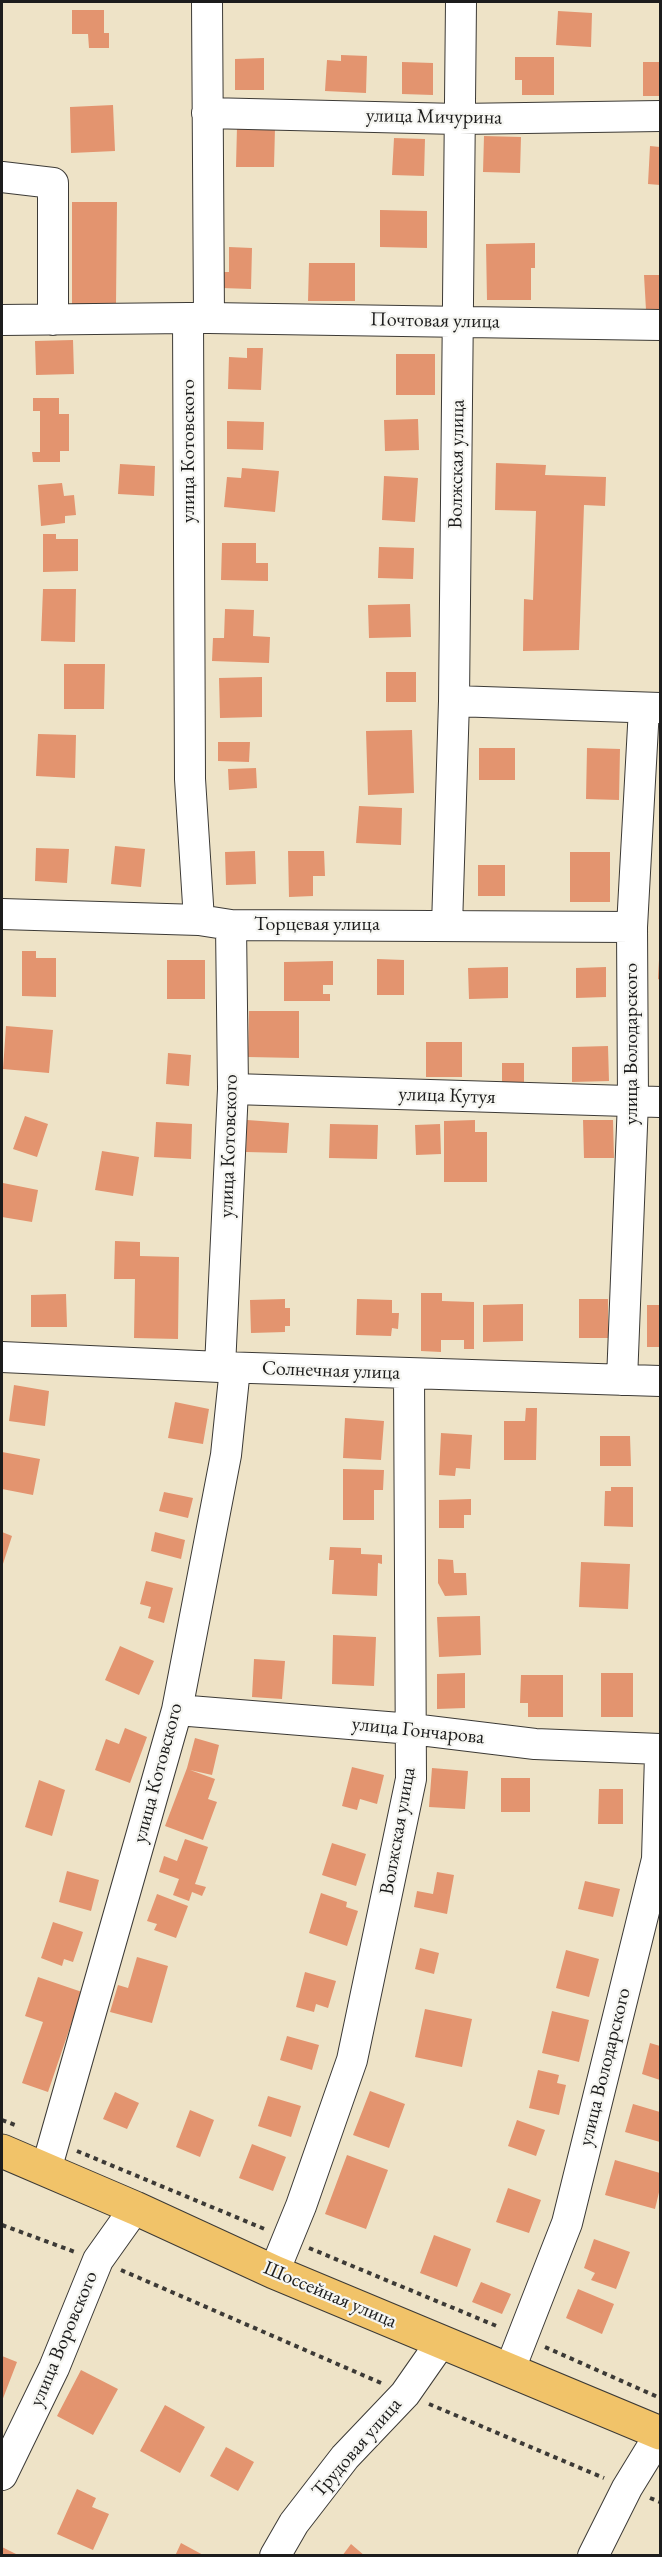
<!DOCTYPE html>
<meta charset="utf-8">
<style>
body{margin:0}
#map{position:relative;width:662px;height:2557px;overflow:hidden;background:#eee3c7;font-family:"EB Garamond",serif}
canvas{display:block}
.frame{position:absolute;inset:0;border:3px solid #1c1c1c;pointer-events:none}
</style>
<div id="map">
<canvas width="662" height="2557"></canvas>
<div class="frame"></div>
</div>
<script>
const c = document.querySelector('canvas').getContext('2d');
c.lineJoin = 'round';
function paint(path, color) {
  c.fillStyle = color;
  c.fill(path, 'evenodd');
}
function trace(path, color, width, dash) {
  c.strokeStyle = color;
  c.lineWidth = width;
  c.lineCap = dash ? 'butt' : 'round';
  c.setLineDash(dash || []);
  c.stroke(path);
}
function write(font, color, halo, rows, align = 'center') {
  c.font = font + ' "EB Garamond",serif';
  c.lineWidth = 4.5;
  c.setLineDash([]);
  c.textBaseline = 'middle';
  c.strokeStyle = halo;
  c.fillStyle = color;
  for (const [text, x, y, turn = 0] of rows) {
    c.save();
    c.translate(x, y);
    c.rotate((+turn || 0) * Math.PI / 180);
    c.textAlign = isNaN(turn) ? turn : align;
    if (halo) c.strokeText(text, 0, 0);
    c.fillText(text, 0, 0);
    c.restore();
  }
}
paint(new Path2D(`
 M72,10H104V33H109V48H89L88,34H72Z
 M558,11L592,13L591,47L556,45Z
 M341,55L367,56L366,93L325,91L327,60L341,61Z
 M515,57H554V95H522V80H515Z
 M264,58V90H235V59Z
 M402,62L433,63V95L402,94Z
 M643,62H660V96H643Z
 M113,105L115,151L71,153L70,107Z
 M237,127L275,128L274,167H236Z
 M484,136L521,137L520,173L483,172Z
 M394,138L425,139L424,176L392,175Z
 M650,146L660,147V185L648,184Z
 M72,202H117L116,305L72,304Z
 M380,210L427,211V248L380,247Z
 M535,243V268H531V300H487L486,244Z
 M229,247L252,248L251,289L222,288V272H229Z
 M309,263H355V301H308Z
 M644,275H660V309L646,310Z
 M73,340L74,374L36,375L35,341Z
 M247,348H263L261,390L228,389L229,357L247,358Z
 M396,354H435V395H396Z
 M33,398H59V414H69V451H60V462H33L32,452H40V411H33Z
 M418,419L419,450L385,451L384,420Z
 M227,421L264,422L263,450L227,449Z
 M496,463L546,465L545,475L606,477L605,506L584,505L579,650L523,651L524,599L533,600L536,511L495,510Z
 M120,464L155,466L154,496L118,494Z
 M242,468L279,471L275,512L224,507L227,477L241,478Z
 M384,476L418,478L415,522L382,520Z
 M62,483L64,496L74,495L76,515L65,516V523L41,526L38,485Z
 M43,534H56V539H78V571L43,572Z
 M222,543H256V563H268V581L221,580Z
 M379,547L414,548L413,579L378,578Z
 M43,589H76L75,642L41,641Z
 M410,604L411,637L369,638L368,605Z
 M225,609L254,610L253,636L270,637L269,663L212,661L213,638H224Z
 M64,664H105L104,709H64Z
 M386,672H416V702H386Z
 M262,677V717L220,718L219,678Z
 M412,730L414,793L368,795L366,731Z
 M38,734L76,735L75,778L36,776Z
 M218,742H250L249,762L218,761Z
 M479,748H515V780H479Z
 M587,748L620,749L619,800L586,799Z
 M256,768L257,788L229,790L228,769Z
 M359,806L402,808L401,845L356,843Z
 M115,846L145,849L141,887L111,884Z
 M36,848L69,849L67,883L35,881Z
 M255,851L256,884L226,885L225,852Z
 M288,851H324L325,876H313V896L289,897Z
 M570,852H610V902H570Z
 M478,865H505V896H478Z
 M22,951H36V958H56V997L22,996Z
 M377,959L404,960V995H377Z
 M167,960H205V999H167Z
 M659,960H660V980L658,979Z
 M333,961V985H323V994H330V1001H284V962Z
 M508,967V998L469,999L468,968Z
 M606,967V997L576,998V968Z
 M249,1011H299V1058L248,1057Z
 M6,1026L53,1030L49,1073L3,1069Z
 M426,1042H462V1077H426Z
 M608,1046L609,1081L572,1082V1047Z
 M168,1053L191,1055L189,1086L166,1084Z
 M502,1063H524V1084L502,1083Z
 M25,1116L48,1124L37,1157L13,1149Z
 M247,1120L289,1123L287,1153L246,1152Z
 M475,1120V1132H487V1182H444V1121Z
 M583,1120H613L614,1158H584Z
 M156,1122L192,1124L191,1159L154,1157Z
 M330,1124L378,1125L377,1159L329,1158Z
 M440,1124L441,1154L416,1155L415,1125Z
 M102,1151L139,1157L133,1196L95,1190Z
 M3,1183L38,1190L32,1222L2,1217Z
 M115,1241L140,1242V1256L179,1257L178,1339L134,1338L135,1279H114Z
 M421,1293H442V1301L474,1302V1349H464V1340H441V1352L421,1351Z
 M66,1294L67,1327H31V1295Z
 M285,1299V1308H290V1326H285V1332L251,1333L250,1300Z
 M357,1299L392,1300V1313H399L398,1329L392,1328L391,1336L356,1335Z
 M579,1299H608V1338H579Z
 M523,1304V1341L483,1342V1305Z
 M647,1305H660V1347H647Z
 M14,1385L49,1391L45,1426L9,1421Z
 M175,1402L209,1409L203,1444L168,1438Z
 M526,1408H537L536,1460H504V1421H525Z
 M345,1418L384,1421L381,1460L343,1458Z
 M441,1433L472,1435L470,1469L456,1468L455,1476L439,1475Z
 M600,1436H630L631,1466H600Z
 M2,1452L40,1459L33,1495L2,1489Z
 M343,1469L384,1470L383,1490H374V1520H343Z
 M611,1487H633V1527L604,1526L605,1491H611Z
 M164,1492L193,1498L188,1518L159,1511Z
 M471,1499V1515H464V1528H439V1500Z
 M2,1532L12,1536L2,1567Z
 M155,1532L185,1540L181,1559L151,1551Z
 M330,1547L361,1548V1554L382,1555V1564L378,1563L377,1596L332,1594L334,1560H329Z
 M438,1559L453,1560L454,1573H466L467,1595L445,1596L438,1583Z
 M581,1562L630,1564L628,1609L579,1607Z
 M146,1581L173,1588L164,1623L148,1618L151,1607L140,1604Z
 M480,1616L481,1655L439,1657L437,1617Z
 M333,1635L376,1637L374,1686L332,1684Z
 M120,1646L154,1661L139,1695L105,1680Z
 M254,1659L285,1661L282,1699L252,1697Z
 M465,1673V1708L437,1709V1674Z
 M601,1673H633V1717H601Z
 M521,1675H563V1717H528V1703H520Z
 M125,1728L147,1737L130,1783L95,1770L106,1739L119,1744Z
 M195,1738L219,1745L212,1775L190,1770L215,1779L208,1799L217,1802L203,1840L165,1826L187,1768Z
 M352,1767L384,1775L377,1804L360,1799L357,1810L342,1806Z
 M432,1768L468,1771L465,1809L429,1807Z
 M501,1778H530V1812H501Z
 M39,1780L65,1790L52,1836L25,1827Z
 M599,1789H623V1824H598Z
 M185,1839L208,1847L195,1884L206,1887L202,1896L192,1892L189,1901L173,1895L179,1879L159,1872L164,1856L177,1861Z
 M332,1843L366,1854L356,1886L322,1875Z
 M67,1871L99,1880L91,1911L59,1902Z
 M437,1872L454,1875L447,1914L414,1907L417,1891L433,1894Z
 M585,1881L620,1889L613,1917L578,1909Z
 M321,1893L347,1902L346,1907L358,1911L347,1946L309,1933Z
 M157,1894L188,1906L176,1938L154,1930L157,1924L147,1921Z
 M53,1922L83,1932L73,1962L64,1959L62,1966L41,1958Z
 M420,1948L439,1953L434,1974L415,1969Z
 M566,1950L599,1959L589,1997L556,1988Z
 M137,1957L168,1966L152,2023L110,2012L118,1985L128,1988Z
 M305,1972L336,1981L328,2008L316,2004L314,2012L296,2007Z
 M38,1977L82,1992L48,2092L22,2083L43,2022L25,2016Z
 M425,2009L472,2019L462,2067L415,2057Z
 M552,2011L589,2020L579,2062L542,2053Z
 M287,2036L319,2045L312,2070L280,2060Z
 M650,2043L660,2046V2080L642,2074Z
 M538,2070L559,2075L557,2083L566,2085L559,2115L529,2108Z
 M370,2091L405,2104L389,2148L353,2135Z
 M115,2092L139,2103L127,2129L103,2119Z
 M268,2096L301,2106L291,2137L258,2126Z
 M633,2104L660,2112V2142L625,2132Z
 M190,2110L214,2120L200,2157L176,2147Z
 M517,2120L545,2130L536,2156L508,2146Z
 M252,2144L286,2157L273,2191L239,2178Z
 M347,2155L388,2170L366,2229L325,2214Z
 M615,2160L660,2173V2188L655,2209L605,2195Z
 M508,2188L541,2200L529,2233L496,2222Z
 M434,2235L471,2249L457,2287L420,2273Z
 M594,2239L630,2252L616,2289L591,2280L595,2273L584,2268Z
 M481,2282L511,2294L502,2314L472,2302Z
 M578,2289L614,2304L602,2334L566,2318Z
 M2,2356L17,2362L2,2401Z
 M81,2370L118,2389L93,2435L57,2416Z
 M165,2405L205,2427L180,2473L140,2451Z
 M226,2447L254,2462L238,2491L210,2476Z
 M77,2489L96,2498L92,2507L109,2514L93,2550L57,2534Z
 M181,2543L205,2556H175Z
 M351,2544L365,2556H342Z
 M2,2547L20,2556H2Z`), '#e3946f');
const minor = new Path2D(`
 M207,113L458,119L660,116
 M2,177L53,183V320
 M209,318L660,325
 M2,320L188,318
 M454,701L660,708
 M2,914L199,920L231,925L632,927
 M199,920L190,779L188,318H209L207,2
 M447,926L454,701L461,2
 M233,1089L660,1102
 M2,1357L220,1367L660,1381
 M220,1367L233,1089L231,925
 M622,1380L633,1101L632,927L644,708
 M177,1710L412,1729L535,1744L660,1749
 M46,2170L177,1710L226,1455L235,1368
 M274,2272L301,2206L352,2060L411,1779L409,1373
 M510,2369L567,2223L657,1859L660,1755
 M2,2475L54,2368L98,2260L135,2208
 M275,2556L294,2523L345,2457L405,2394L442,2341
 M593,2556L627,2488L660,2434`);
const major = new Path2D(`
 M2,2151L135,2208L274,2272L660,2433`);
trace(minor, '#3c3a36', 32);
trace(major, '#3c3a36', 35);
trace(new Path2D(`
 M2,2120L15,2125
 M77,2151L267,2230
 M2,2225L75,2252
 M309,2248L499,2327
 M121,2270L381,2383
 M545,2347L660,2398
 M429,2404L604,2478
 M650,2498L660,2502`), '#3c3a36', 4, [4.5, 4.5]);
trace(minor, '#fff', 30);
trace(major, '#f1c369', 33);
write('20px', '#1c1c1c', '#f6f6f2', [
 ["улица Мичурина",434,117,1],
 ["Почтовая улица",435,321,1],
 ["улица Котовского",189,451,-90],
 ["Волжская улица",457,464,-89],
 ["Торцевая улица",317,925],
 ["улица Володарского",632,1044,-90],
 ["улица Кутуя",447,1096,2],
 ["улица Котовского",229,1146,-88],
 ["Солнечная улица",331,1371,2],
 ["улица Гончарова",418,1731,6],
 ["улица Котовского",158,1773,-75],
 ["Волжская улица",398,1831,-80],
 ["улица Володарского",605,2067,-76],
 ["Шоссейная улица",330,2295,23],
 ["улица Воровского",64,2339,-67],
 ["Трудовая улица",357,2448,-49]
]);
</script>
